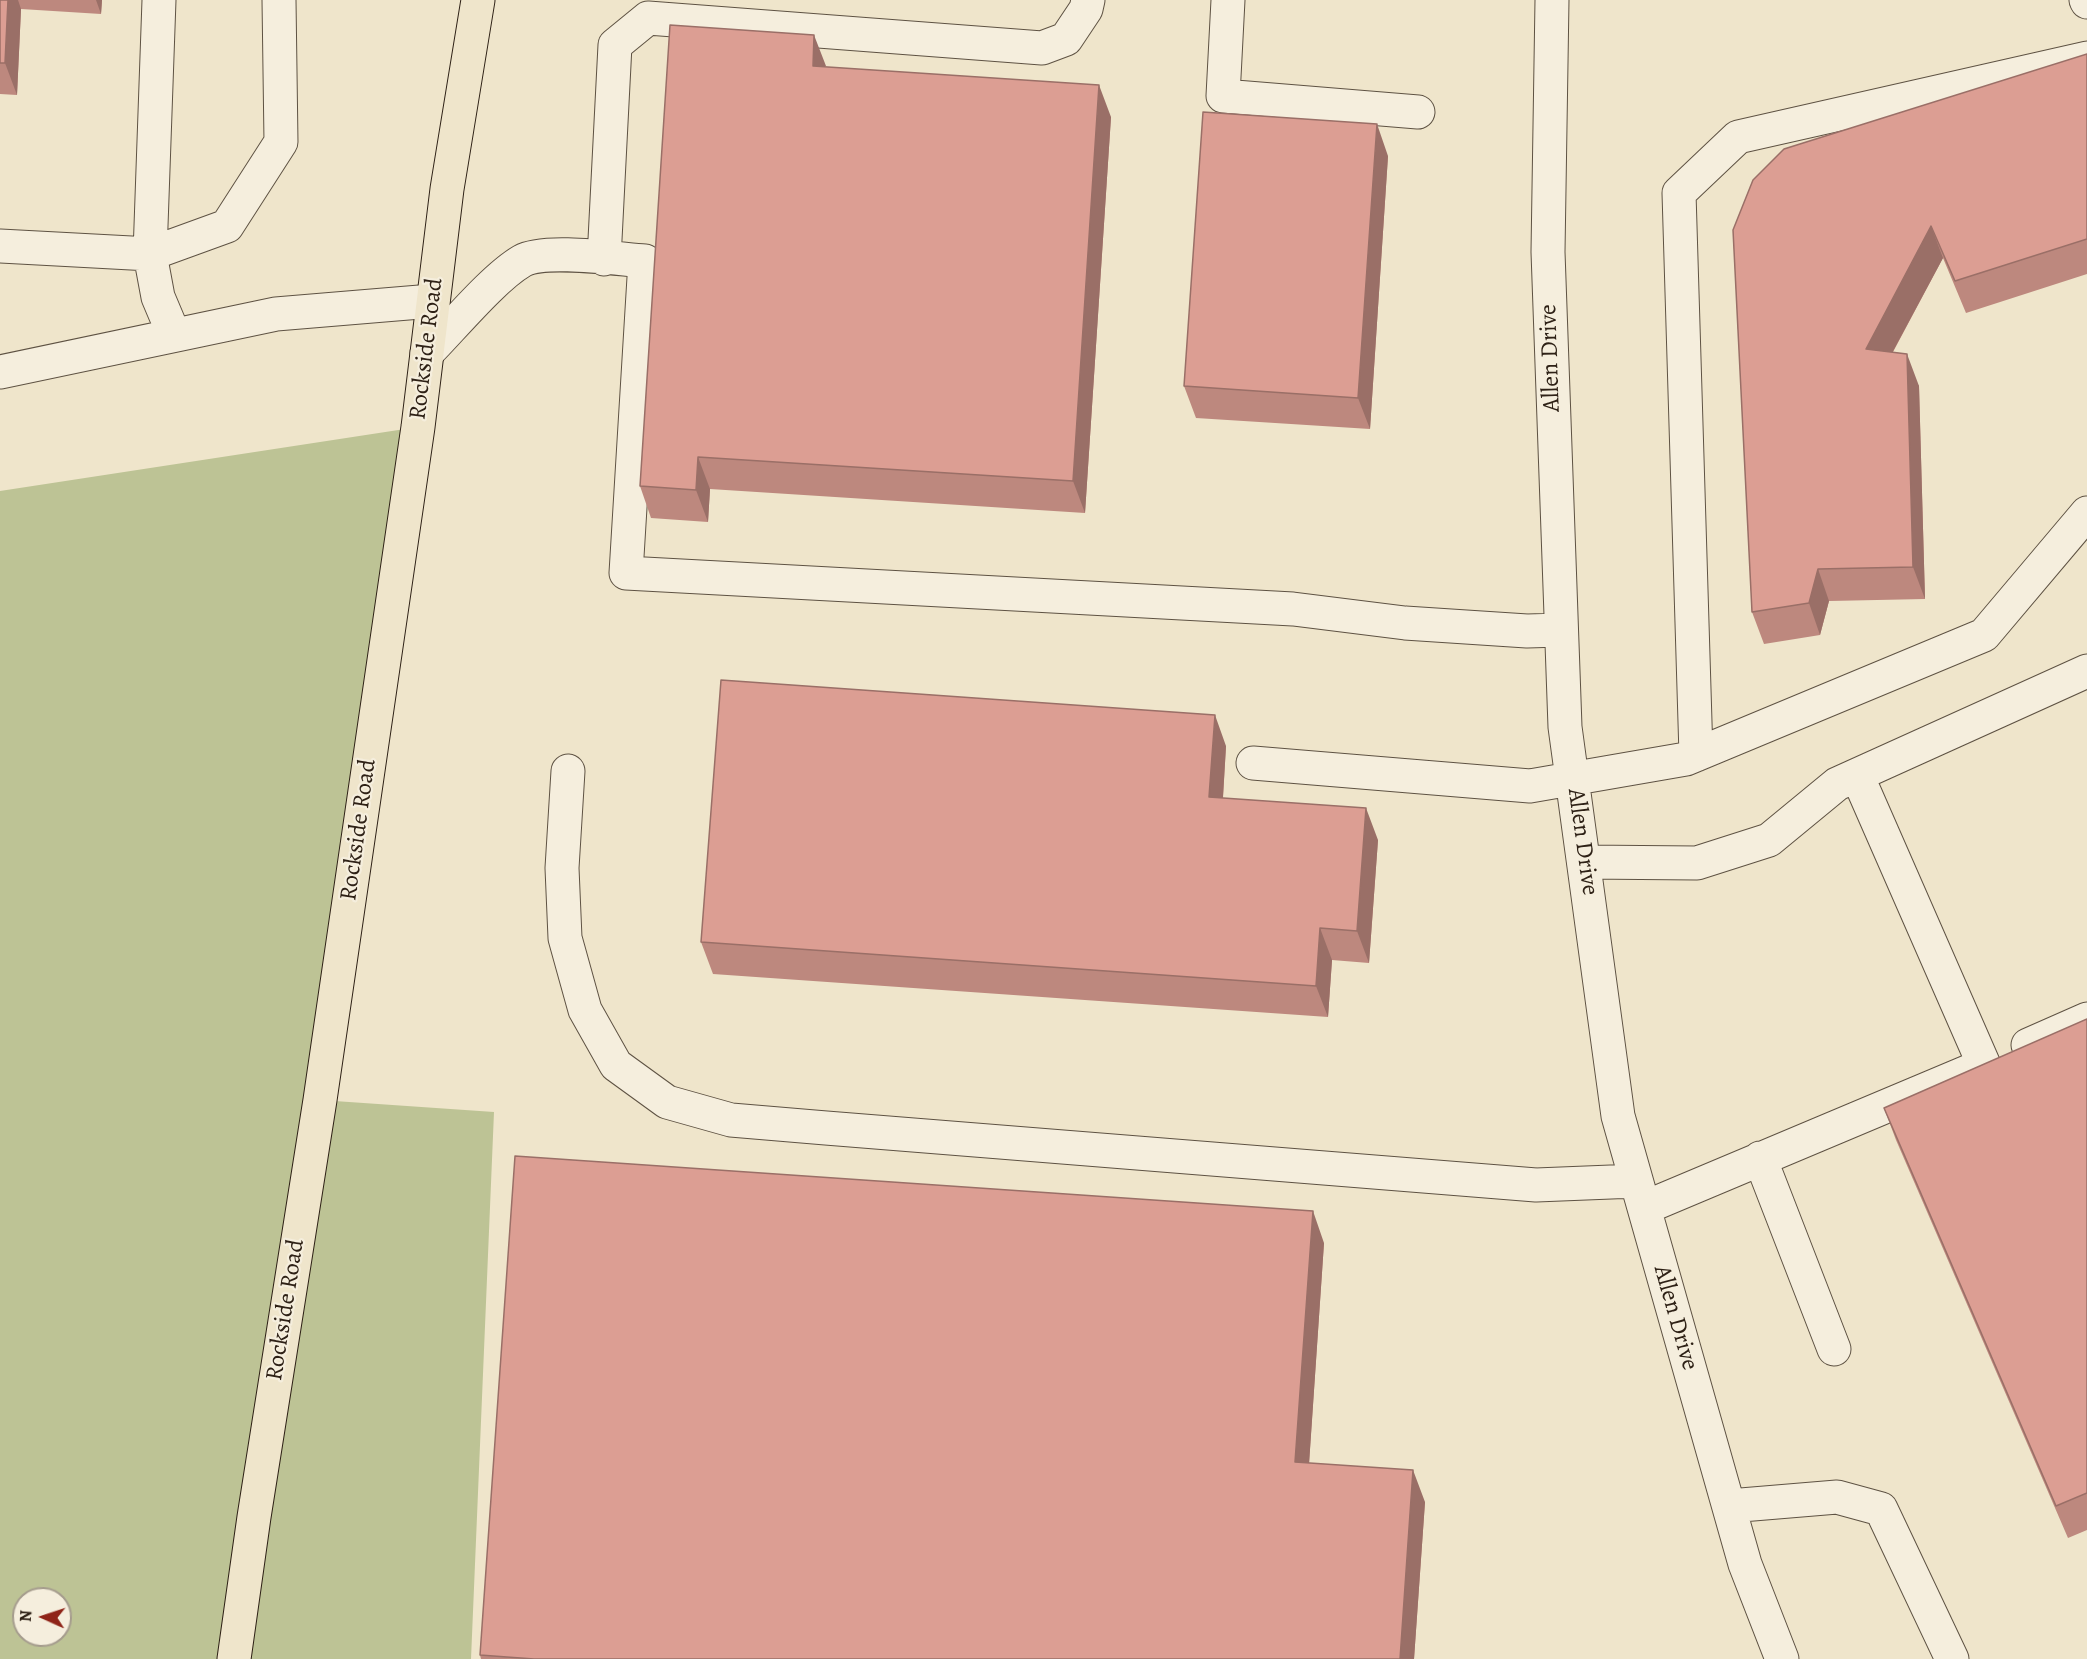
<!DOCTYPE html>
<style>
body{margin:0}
#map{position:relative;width:2087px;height:1659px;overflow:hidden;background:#efe5cb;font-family:Alegreya,serif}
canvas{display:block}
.north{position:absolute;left:12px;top:1587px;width:60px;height:60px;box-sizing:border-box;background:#f5eedd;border:2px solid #a59c8d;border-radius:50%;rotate:273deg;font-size:16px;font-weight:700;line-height:24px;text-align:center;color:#2e2116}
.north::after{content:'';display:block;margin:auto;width:21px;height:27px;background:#8f2418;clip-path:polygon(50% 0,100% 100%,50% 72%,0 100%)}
</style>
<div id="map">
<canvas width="2087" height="1659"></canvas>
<div class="north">N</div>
</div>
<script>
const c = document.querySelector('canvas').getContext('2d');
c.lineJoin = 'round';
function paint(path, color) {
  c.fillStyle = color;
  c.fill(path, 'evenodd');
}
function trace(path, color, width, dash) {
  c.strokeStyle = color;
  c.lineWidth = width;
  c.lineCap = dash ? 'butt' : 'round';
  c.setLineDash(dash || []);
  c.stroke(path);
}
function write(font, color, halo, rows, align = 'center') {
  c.font = font + ' Alegreya,serif';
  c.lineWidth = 4.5;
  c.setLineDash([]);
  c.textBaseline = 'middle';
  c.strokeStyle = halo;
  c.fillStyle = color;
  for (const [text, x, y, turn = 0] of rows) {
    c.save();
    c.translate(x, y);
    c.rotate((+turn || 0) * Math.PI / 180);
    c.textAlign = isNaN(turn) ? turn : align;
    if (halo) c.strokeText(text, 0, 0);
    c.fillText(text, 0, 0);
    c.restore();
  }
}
paint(new Path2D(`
 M418,427L320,1100L494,1112L471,1659H0V491ZM24,1599H60V1635H24Z`), '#bdc395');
const minor = new Path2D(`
 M159,0L150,254L158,297L174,335
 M1228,0L1223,96L1418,112
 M1552,0L1548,252L1565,727L1618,1116L1745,1564L1782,1659
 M2086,0L2087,2
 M0,246L150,254L227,226L281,142L279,0
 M604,259L615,45L648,18L1042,48L1066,39L1086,9L1088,0
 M427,353C452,328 493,278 522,261C545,248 617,259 645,261L626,573L1293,609L1405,623L1527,631L1561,630
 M0,372L276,314L432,301
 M1696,755L1679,193L1738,137L2087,58
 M1253,763L1530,786L1686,759L1984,635L2087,513
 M568,771L562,868L565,938L585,1010L616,1065L667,1102L731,1120L826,1128L1536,1185L1636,1181
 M1585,862L1697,863L1769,840L1837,784L2087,671
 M2028,1045L2087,1019
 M1760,1158L1834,1349
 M1644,1208L1984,1065L1857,775
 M1729,1506L1837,1497L1881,1509L1952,1659`);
const major = new Path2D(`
 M234,1659L254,1517L320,1100L418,427L447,189L478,0`);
trace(minor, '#5e5243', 35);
trace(major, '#2e2116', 35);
trace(minor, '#f5eedd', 33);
trace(major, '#efe5cb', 33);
paint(new Path2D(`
 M0,0H102L101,14L21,9L17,95L0,94Z
 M2087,54V274L1966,313L1943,258L1893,352L1919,386L1925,599L1829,601L1820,635L1764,644L1752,612L1733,230Z
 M826,67L1111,117L1085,513L710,489L708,522L651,518L640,486Z
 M1388,156L1370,429L1196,418L1184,386Z
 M1226,746L1223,798L1378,840L1369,963L1332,960L1328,1017L713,974L701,942Z
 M2087,1019V1530L2068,1538L1896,1140L1884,1108Z
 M1324,1243L1309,1463L1425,1502L1414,1659H481L480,1655Z`), '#bd887e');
paint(new Path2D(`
 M8,0H18L21,9L17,95L5,63Z
 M96,0H102L101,14Z
 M814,35L826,66H813Z
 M1099,85L1111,117L1085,513L1073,481Z
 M1377,124L1388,156L1370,429L1358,398Z
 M1931,226L1943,258L1877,381L1866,349Z
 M1907,354L1919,386L1925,599L1913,567Z
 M698,457L710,489L708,522L696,490Z
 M1818,569L1829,601L1820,635L1809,603Z
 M1215,715L1226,746L1221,829L1209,797Z
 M1366,808L1378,840L1369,963L1357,931Z
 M1320,928L1332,960L1328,1017L1316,986Z
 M1313,1211L1324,1243L1307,1494L1295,1462Z
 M1413,1470L1425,1502L1414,1659H1400Z`), '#9a6f67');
const building = new Path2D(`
 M0,0H8L5,63H0Z
 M670,25L814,35L813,66L1099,85L1073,481L698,457L696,490L640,486Z
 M2087,54V239L1955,281L1931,226L1866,349L1907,354L1913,567L1818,569L1809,603L1752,612L1733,230L1753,180L1784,149Z
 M1203,112L1377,124L1358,398L1184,386Z
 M721,680L1215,715L1209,797L1366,808L1357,931L1320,928L1316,986L701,942Z
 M2087,1019V1493L2056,1506L1884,1108Z
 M515,1156L1313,1211L1295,1462L1413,1470L1400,1659H534L480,1655Z`);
paint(building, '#dc9e93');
trace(building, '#9a6f67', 1.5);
write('24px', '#2e2116', '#f5eedd', [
 ["Rockside Road",427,349,-83],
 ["Allen Drive",1551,358,-92],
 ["Rockside Road",359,830,-82],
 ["Allen Drive",1582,842,82],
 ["Rockside Road",286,1310,-81],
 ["Allen Drive",1675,1318,74]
]);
</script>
